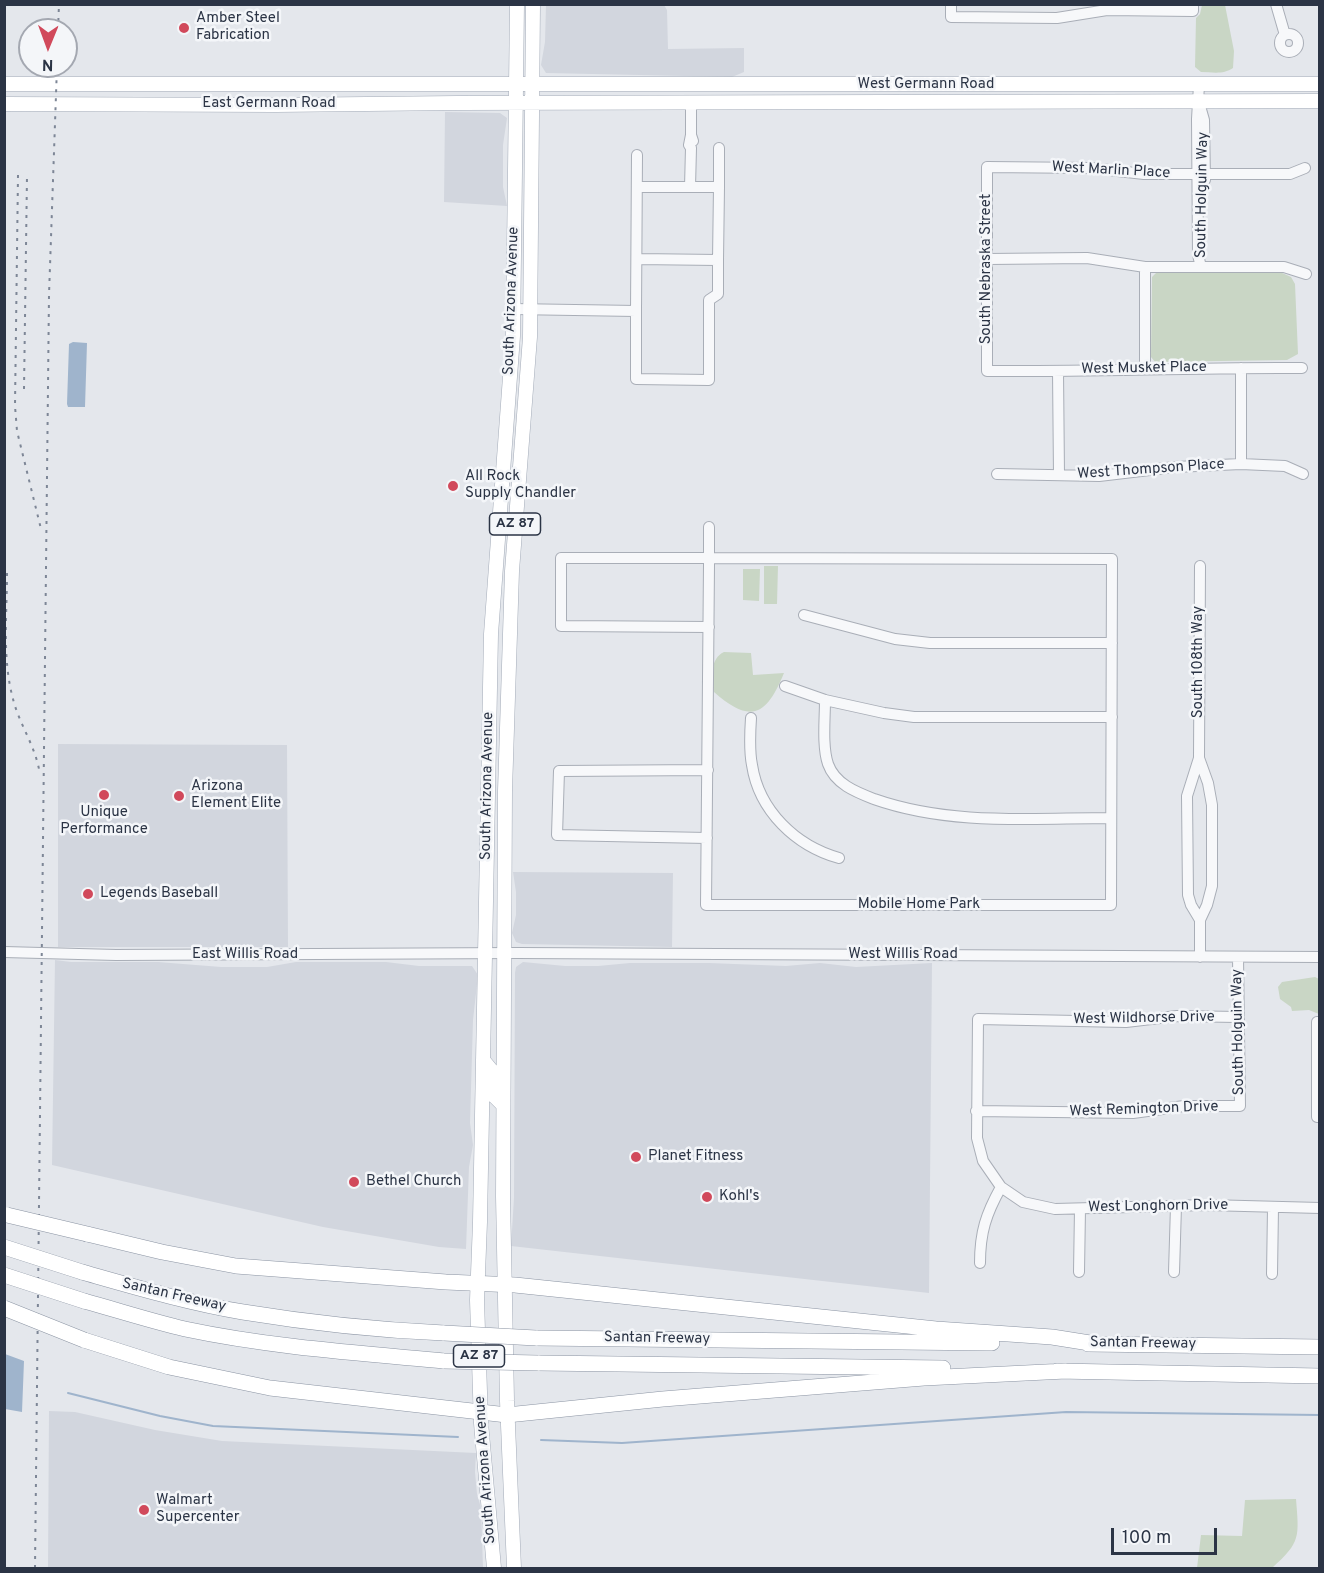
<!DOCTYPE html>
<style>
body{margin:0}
#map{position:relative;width:1324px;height:1573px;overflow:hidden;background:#e4e7ec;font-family:Overpass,sans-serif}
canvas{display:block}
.frame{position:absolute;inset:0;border:6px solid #2b3445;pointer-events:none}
.north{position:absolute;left:18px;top:18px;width:60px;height:60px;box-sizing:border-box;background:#f4f6f9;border:2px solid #a4a8b1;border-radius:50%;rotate:181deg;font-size:16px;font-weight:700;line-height:24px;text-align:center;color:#2b3445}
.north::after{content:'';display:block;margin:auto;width:21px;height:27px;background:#d1495b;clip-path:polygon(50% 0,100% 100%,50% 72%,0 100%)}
.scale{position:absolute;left:1111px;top:1528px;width:106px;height:27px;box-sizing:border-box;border:3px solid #2b3445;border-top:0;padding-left:8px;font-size:18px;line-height:21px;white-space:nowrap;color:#2b3445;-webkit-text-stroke:4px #f4f6f9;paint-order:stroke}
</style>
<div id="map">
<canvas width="1324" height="1573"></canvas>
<div class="frame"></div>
<div class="north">N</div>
<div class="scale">100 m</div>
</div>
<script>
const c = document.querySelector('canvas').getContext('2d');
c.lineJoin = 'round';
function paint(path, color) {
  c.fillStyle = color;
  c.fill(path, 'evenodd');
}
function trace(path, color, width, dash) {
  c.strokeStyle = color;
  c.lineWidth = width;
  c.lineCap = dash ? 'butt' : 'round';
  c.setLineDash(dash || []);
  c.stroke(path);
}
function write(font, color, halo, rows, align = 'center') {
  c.font = font + ' Overpass,sans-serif';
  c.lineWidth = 5;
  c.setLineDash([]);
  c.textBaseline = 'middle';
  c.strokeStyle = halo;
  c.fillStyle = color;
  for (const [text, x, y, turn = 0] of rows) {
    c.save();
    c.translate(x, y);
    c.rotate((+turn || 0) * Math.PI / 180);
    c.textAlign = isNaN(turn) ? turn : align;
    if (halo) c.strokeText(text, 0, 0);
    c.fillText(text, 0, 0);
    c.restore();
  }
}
paint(new Path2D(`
 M546,5H664L667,10L668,49L744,48V72L732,77L546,73L541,65L545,42Z
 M445,112L500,113L507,118L503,145V187L507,206L444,202Z
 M58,744L287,745L288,947H58Z
 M513,872L673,873L672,947L522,944L516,942L512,933L516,915V892Z
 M55,960L71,962H158L221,967H267L296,962H386L419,966H472L478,975L473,1020L470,1123L473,1145L469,1167L466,1249L439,1247L323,1227L52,1165Z
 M523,962L565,966H598L630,963H709L786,966L820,963L856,967L932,963L929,1293L511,1246L514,1198L515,973L516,967Z
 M49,1411L75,1412L155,1430L222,1441L476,1453L475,1472L477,1494L481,1508L483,1568H48Z`), '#d2d6de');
paint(new Path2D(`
 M1202,5H1225L1234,51L1233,68C1223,75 1212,72 1201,72L1195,67L1196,18L1200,14Z
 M1280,272L1291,277L1295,284L1298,354L1287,360L1155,362L1151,357L1152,277L1156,273Z
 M764,566H778L777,604H764Z
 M743,569H760L759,601L743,600Z
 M724,652L751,653L753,675L784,673C767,715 751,725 714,692C711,679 710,658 724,652Z
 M1315,977L1319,979V1014L1309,1010L1292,1011L1291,1007L1280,999L1278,987L1282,982Z
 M1296,1499C1299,1537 1301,1542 1272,1568H1197L1201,1535L1242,1536L1245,1500Z`), '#c9d6c5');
paint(new Path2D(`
 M73,342L87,343L85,407H68L67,404L69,344Z
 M5,1354L24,1361L22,1412L5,1409Z`), '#9fb4cc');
trace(new Path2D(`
 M68,1393L160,1416L213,1426L458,1437
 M541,1440L622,1443L1066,1412L1320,1415`), '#9fb4cc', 2);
const minor = new Path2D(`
 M951,4V17L1057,18L1107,10L1193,11V4
 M1276,4L1285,35
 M1280 43a9 9 0 1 1 18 0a9 9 0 1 1-18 0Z
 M1199,85L1197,119L1198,255L1201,267
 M691,103V135L693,141
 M1200,106L1204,120L1205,180
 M637,187H719L718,260
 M690,187L691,148L689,145L691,135
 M719,187V148
 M988,259L1087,258L1145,267H1284L1306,274
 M513,309L636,311L637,155
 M636,311V379L709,380V300L718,294V260L637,259
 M1145,368V267
 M1241,368V464
 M1302,368C1197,367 1092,372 987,371V167L1091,168L1144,174H1290L1305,168
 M1058,371L1059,475
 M997,474L1099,476L1175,467L1241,464L1285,466L1303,474
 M804,615L895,639L930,643H1112
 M709,627L561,626V558H709L1112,559L1111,905H706L709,565C709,553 709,540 709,527
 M785,686L825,700L884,713L914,717H1112
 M825,700C825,719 822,746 828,764C835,784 856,792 874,799C951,826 1032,818 1111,818
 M751,718C750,733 749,750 752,765C759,811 796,846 839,858
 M1199,758L1208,783L1212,805V886L1207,905L1200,920V957
 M707,838L557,835L559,771L708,770
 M1200,920L1191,905L1188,895L1187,796L1199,758L1200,566
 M4,952L116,955L517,953L1320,957
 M1238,1017L1177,1016L1126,1022L978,1019L977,1138L983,1161L1001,1187L1023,1202L1055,1209L1207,1205L1320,1208
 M1320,1022H1317V1117H1320
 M976,1111L1133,1113L1184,1106H1240L1238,957
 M980,1263C980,1232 986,1214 1001,1187
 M1079,1272L1080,1209
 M1174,1272L1176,1206
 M1272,1274L1273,1208`);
const major = new Path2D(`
 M4,84H1320
 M4,104L276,105L457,103L1320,101
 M483,1060L492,1071L493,1095L503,1105
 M494,1568L481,1423L477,1300L480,1222L491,634L513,336L517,4
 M514,1568L507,1401L503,1196L505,791L512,571L530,337L533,4`);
const highway = new Path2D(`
 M87,1234L162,1252L236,1266L446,1282L515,1285L936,1329L1052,1337L1096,1344
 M82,1272C135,1287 189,1303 243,1312C310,1323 376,1330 444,1333
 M84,1301C117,1310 151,1321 185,1329C270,1347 358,1353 444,1361
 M536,1338L992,1343
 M84,1340L169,1367L270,1388L507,1415L663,1399L924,1378L1066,1371
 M1088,1344L1320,1347
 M538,1363L943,1368
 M1057,1371L1320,1376`);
trace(minor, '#a9aeb7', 12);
trace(major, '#a3abb8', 15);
trace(highway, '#8b94a3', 16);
trace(minor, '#f7f8fa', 10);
trace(major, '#fff', 14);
trace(highway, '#fff', 15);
trace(new Path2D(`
 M58,30L59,4
 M18,175L15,406L17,431L41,529
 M24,389L27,176
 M7,573C7,615 2,658 13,699C19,723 34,744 39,769
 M35,1568L49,295L57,66`), '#7d8696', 2, [3, 6]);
const highwayBridge = new Path2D(`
 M7,1215L87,1234
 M4,1247L82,1272
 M4,1275L84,1301
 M4,1308L84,1340
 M444,1333L536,1338
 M444,1361L538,1363`);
trace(highwayBridge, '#8b94a3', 16, []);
trace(highwayBridge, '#fff', 15);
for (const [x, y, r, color] of [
 [184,28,6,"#d1495b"],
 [453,486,6,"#d1495b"],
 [104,795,6,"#d1495b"],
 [179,796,6,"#d1495b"],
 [88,894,6,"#d1495b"],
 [636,1157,6,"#d1495b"],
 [354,1182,6,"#d1495b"],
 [707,1197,6,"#d1495b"],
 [144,1510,6,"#d1495b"]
]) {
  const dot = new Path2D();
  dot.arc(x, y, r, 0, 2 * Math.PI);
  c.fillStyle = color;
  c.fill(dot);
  trace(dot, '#f4f6f9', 2);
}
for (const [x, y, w] of [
 [515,524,51],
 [479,1356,51]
]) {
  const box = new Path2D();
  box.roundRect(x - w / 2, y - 11, w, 22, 4.5);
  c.fillStyle = '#f4f6f9';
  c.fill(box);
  trace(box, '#2b3445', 1.5);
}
write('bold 14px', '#2b3445', null, [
 ["AZ 87",515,524],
 ["AZ 87",479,1356]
]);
write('15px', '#2b3445', '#f4f6f9', [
 ["Amber Steel",196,19],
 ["Fabrication",196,36],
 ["All Rock",465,477],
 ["Supply Chandler",465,494],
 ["Arizona",191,787],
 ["Element Elite",191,804],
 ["Unique",104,813,"center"],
 ["Performance",104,830,"center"],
 ["Legends Baseball",100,894],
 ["Planet Fitness",648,1157],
 ["Bethel Church",366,1182],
 ["Kohl's",719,1197],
 ["Walmart",156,1501],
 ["Supercenter",156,1518]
], 'left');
write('15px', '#2b3445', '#f4f6f9', [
 ["West Germann Road",926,85],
 ["East Germann Road",269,104],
 ["West Marlin Place",1111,171,3],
 ["South Holguin Way",1203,195,-89],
 ["South Nebraska Street",987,269,-90],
 ["South Arizona Avenue",512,301,-88],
 ["West Musket Place",1144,369,-1],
 ["West Thompson Place",1151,470,-4],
 ["South 108th Way",1199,662,-90],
 ["South Arizona Avenue",488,786,-89],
 ["Mobile Home Park",919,905],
 ["East Willis Road",245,955],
 ["West Willis Road",903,955],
 ["West Wildhorse Drive",1144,1019,-1],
 ["South Holguin Way",1239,1032,-91],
 ["West Remington Drive",1144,1110,-2],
 ["West Longhorn Drive",1158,1207,-1],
 ["Santan Freeway",174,1296,13],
 ["Santan Freeway",657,1339,1],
 ["Santan Freeway",1143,1344,1],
 ["South Arizona Avenue",486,1470,-94]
]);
</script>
